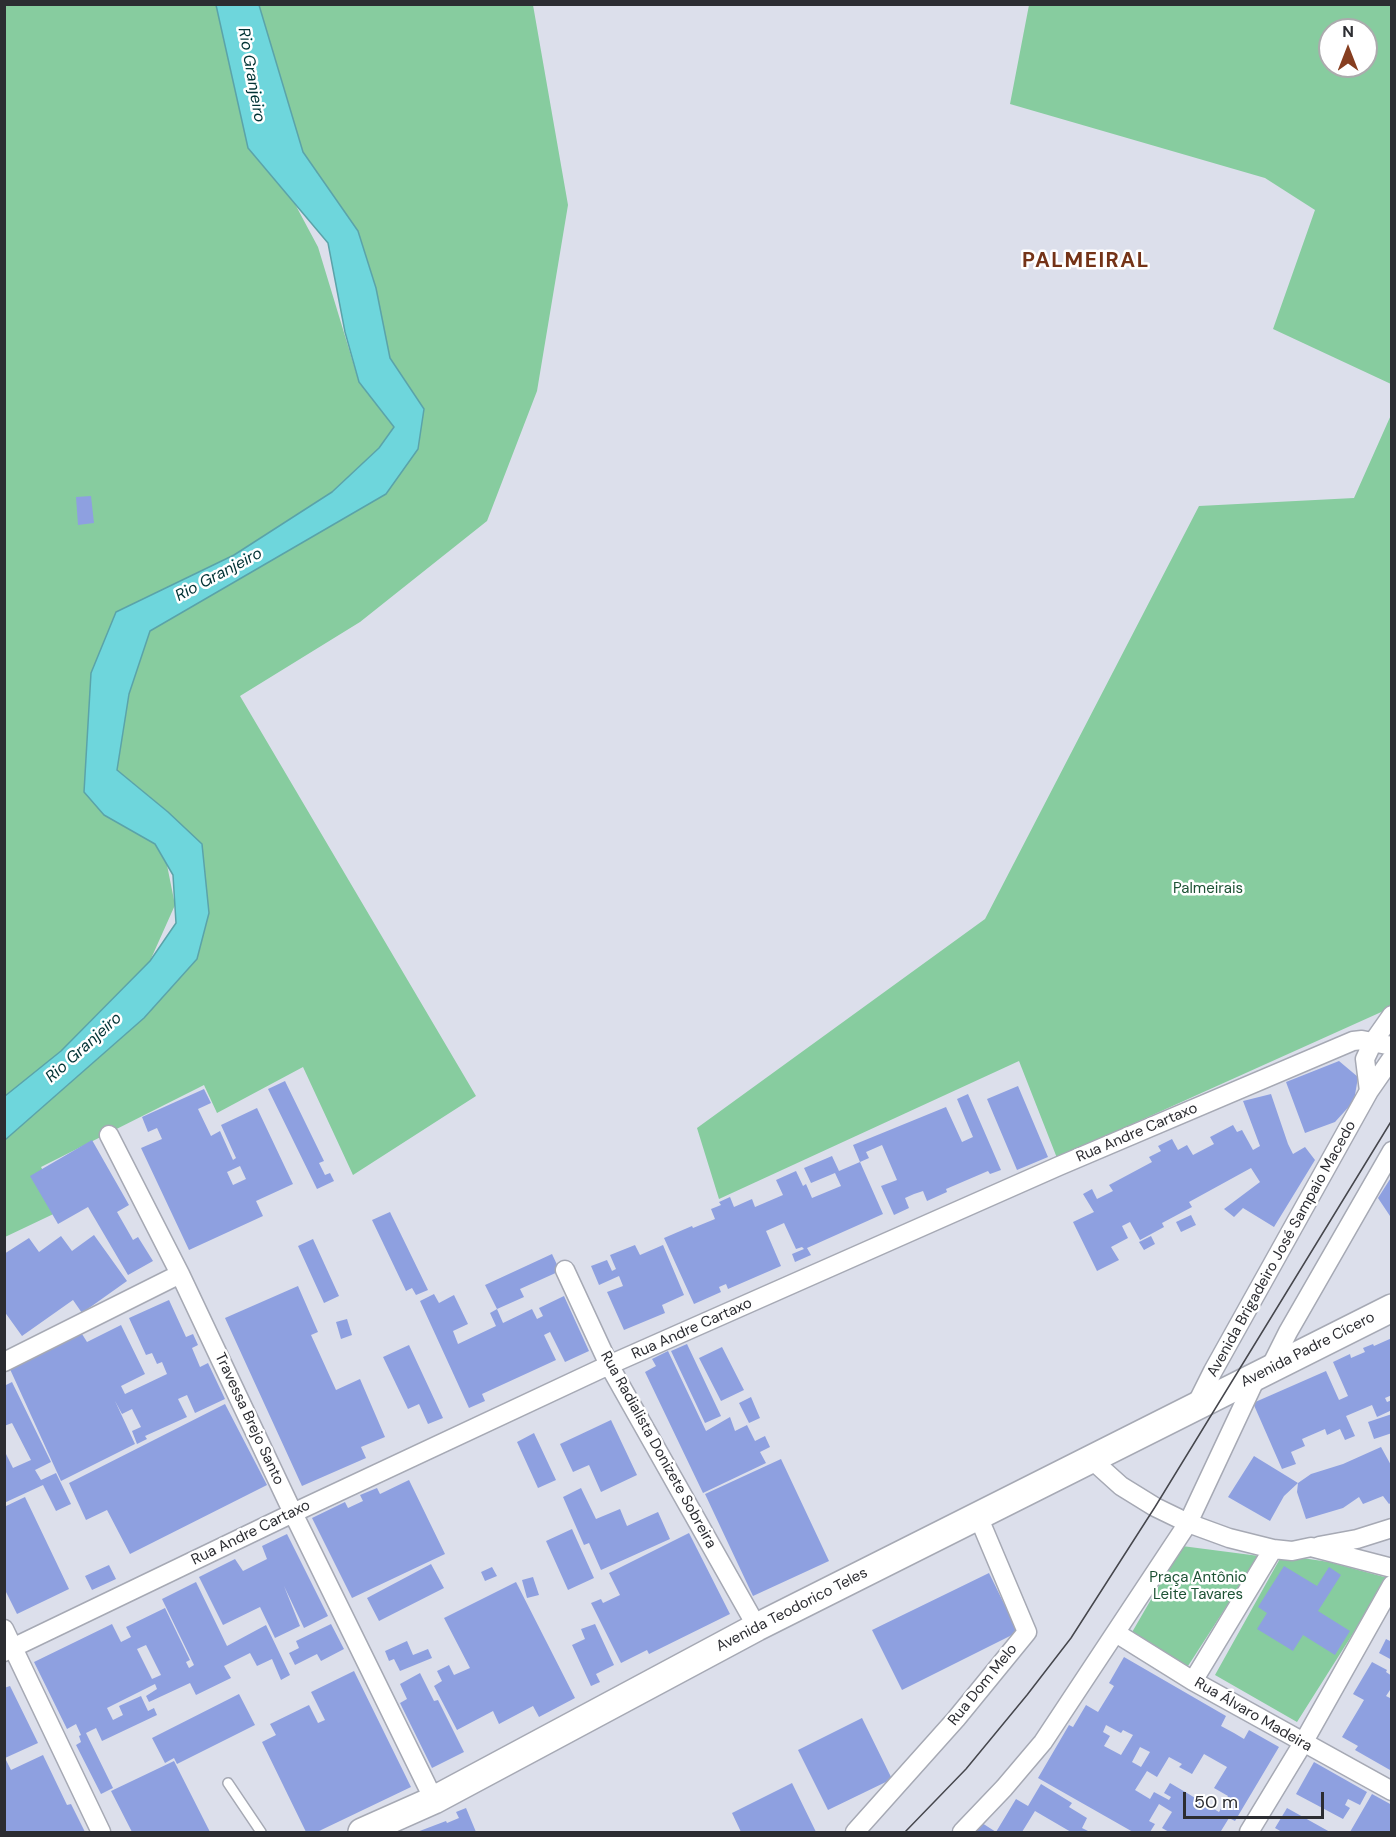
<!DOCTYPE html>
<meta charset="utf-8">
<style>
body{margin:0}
#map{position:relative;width:1396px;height:1837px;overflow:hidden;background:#dcdfeb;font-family:"DM Sans",sans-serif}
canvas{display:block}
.frame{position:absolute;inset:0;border:6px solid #2c2d32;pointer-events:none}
.north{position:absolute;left:1318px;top:18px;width:60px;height:60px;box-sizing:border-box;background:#fff;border:2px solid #ababad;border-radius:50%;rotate:0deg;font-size:16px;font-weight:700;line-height:24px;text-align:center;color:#2c2d32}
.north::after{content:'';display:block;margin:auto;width:21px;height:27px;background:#863e20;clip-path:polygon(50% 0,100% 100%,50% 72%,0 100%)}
.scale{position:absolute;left:1183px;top:1792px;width:141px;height:27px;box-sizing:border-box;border:3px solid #2c2d32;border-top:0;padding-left:8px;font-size:18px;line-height:21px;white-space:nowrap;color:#2c2d32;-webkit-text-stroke:4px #fff;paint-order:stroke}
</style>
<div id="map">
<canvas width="1396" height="1837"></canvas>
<div class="frame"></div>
<div class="north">N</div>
<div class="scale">50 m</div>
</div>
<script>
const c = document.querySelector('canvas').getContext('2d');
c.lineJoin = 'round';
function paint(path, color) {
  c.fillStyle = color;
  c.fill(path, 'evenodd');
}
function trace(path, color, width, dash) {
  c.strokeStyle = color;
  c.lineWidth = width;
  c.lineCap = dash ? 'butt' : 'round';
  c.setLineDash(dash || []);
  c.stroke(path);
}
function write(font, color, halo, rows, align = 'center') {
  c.font = font + ' "DM Sans",sans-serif';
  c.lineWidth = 5;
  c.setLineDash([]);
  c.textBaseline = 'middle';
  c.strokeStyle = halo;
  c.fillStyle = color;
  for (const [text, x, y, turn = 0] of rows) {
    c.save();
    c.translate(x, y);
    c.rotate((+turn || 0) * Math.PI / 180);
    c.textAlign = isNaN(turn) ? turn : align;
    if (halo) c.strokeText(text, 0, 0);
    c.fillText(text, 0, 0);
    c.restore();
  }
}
paint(new Path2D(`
 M5,5H216L248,148L295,204L318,247L359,382L394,427L379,448L332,492L234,555L116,612L104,815L155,844L167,865L175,905L150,961L61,1051L5,1098Z
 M259,5H533L568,205L537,391L487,521L360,622L240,696L476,1096L353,1175L303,1067L217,1113L204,1085L41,1167L64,1209L5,1237V1140L144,1018L197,959L168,812L117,770L129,694L150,631L386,494L424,409L390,358L376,288L358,231L303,152Z
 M1029,5H1391V384L1273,329L1315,210L1265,178L1010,104ZM1330,30H1366V66H1330Z
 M1391,415L1392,1004L1388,1009L1057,1158L1019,1061L719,1199L697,1128L985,919L1199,506L1354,498Z
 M1182,1546L1259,1556L1188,1666L1131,1634Z
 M1282,1555L1329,1562L1388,1578L1297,1722L1215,1675Z`), '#87cc9f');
const water = new Path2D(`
 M216,5H259L303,152L358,231L376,288L390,358L424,409L418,449L386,494L150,631L129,694L117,770L168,812L202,844L209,913L197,959L144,1018L5,1140V1096L61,1051L150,961L176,923L173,875L155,844L104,815L84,792L91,673L116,612L234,555L332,492L379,448L394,427L359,382L345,332L328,243L248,148Z`);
paint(water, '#6ed6dc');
trace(water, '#5aa3a9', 1.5);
paint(new Path2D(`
 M91,496L94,523L78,525L76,497Z
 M1339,1061L1358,1077L1354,1101L1335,1122L1305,1133L1286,1082Z
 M285,1081L324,1161L319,1163L325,1175L330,1173L334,1181L317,1189L268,1089Z
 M1018,1086L1048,1157L1017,1170L987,1099Z
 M204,1089L211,1103L198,1109L211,1136L220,1131L233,1160L236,1158L221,1125L257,1108L293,1184L256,1201L263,1216L189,1250L141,1148L162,1139L157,1128L148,1132L142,1117ZM240,1166L246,1179L233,1185L227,1172Z
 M968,1094L1001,1170L990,1174L988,1171L946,1189L947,1192L927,1201L923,1191L914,1194L905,1198L909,1208L894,1215L881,1186L897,1180L882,1145L866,1152L869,1158L860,1162L853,1145L946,1107L962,1142L973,1137L957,1099Z
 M1271,1094L1288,1144L1293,1154L1305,1147L1315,1160L1274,1227L1243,1208L1234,1217L1224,1209L1260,1182L1251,1168L1189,1202L1192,1207L1162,1223L1164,1227L1140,1240L1130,1222L1122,1226L1128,1238L1111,1247L1119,1260L1097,1271L1073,1222L1094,1212L1083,1194L1092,1189L1097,1199L1113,1191L1109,1185L1152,1162L1149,1157L1161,1151L1158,1146L1172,1139L1178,1150L1187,1145L1193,1155L1214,1144L1210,1137L1233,1125L1237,1132L1242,1130L1253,1150L1260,1146L1243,1101Z
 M92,1140L129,1205L117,1212L133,1240L138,1237L153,1261L128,1275L88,1207L58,1224L30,1176Z
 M832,1156L839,1171L860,1162L883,1214L807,1248L811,1255L795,1262L792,1254L804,1249L802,1247L796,1249L784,1223L766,1231L781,1266L728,1289L726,1284L719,1287L721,1292L694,1304L664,1238L692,1226L693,1228L715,1219L711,1209L721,1205L719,1202L730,1197L734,1207L752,1199L755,1207L783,1195L776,1180L796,1171L803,1186L806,1184L812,1198L841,1186L835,1173L811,1183L804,1168Z
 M1392,1176V1219L1378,1198Z
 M390,1212L428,1290L416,1295L412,1288L406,1291L372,1220Z
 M1191,1215L1196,1225L1181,1232L1176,1222Z
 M94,1235L127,1281L82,1313L73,1300L22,1336L4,1311V1254L29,1238L39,1252L61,1236L72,1251Z
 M1151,1236L1155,1244L1144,1250L1139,1242Z
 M313,1239L339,1296L324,1303L298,1246Z
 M635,1245L640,1255L663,1245L684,1295L662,1305L665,1313L624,1330L607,1292L623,1286L619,1276L599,1285L591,1266L607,1260L612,1271L616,1269L610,1255Z
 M552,1254L560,1271L520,1289L524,1297L497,1309L485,1285Z
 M298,1286L318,1332L311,1335L336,1390L360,1379L385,1437L361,1447L366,1458L302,1486L225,1318Z
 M434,1294L439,1303L454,1295L468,1324L453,1331L458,1344L496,1326L490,1313L497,1309L503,1323L532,1309L537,1319L543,1316L539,1308L564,1296L589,1351L565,1362L550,1332L544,1335L556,1360L482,1394L485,1401L469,1408L420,1301Z
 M169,1300L186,1337L193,1334L198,1345L192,1348L200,1367L208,1363L225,1399L195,1413L187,1395L178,1399L187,1417L145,1436L147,1439L137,1444L132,1431L141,1427L132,1409L122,1414L115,1401L135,1444L61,1481L9,1367L82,1334L87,1342L121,1325L145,1374L121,1386L125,1394L167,1374L162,1362L157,1364L152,1353L146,1355L129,1318Z
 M347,1319L352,1335L341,1339L336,1322Z
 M1392,1338V1395L1385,1398L1387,1402L1392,1400V1410L1377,1417L1372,1405L1346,1416L1355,1436L1345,1440L1340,1429L1327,1435L1325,1429L1302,1439L1305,1446L1291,1452L1296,1464L1282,1469L1253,1403L1326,1371L1339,1400L1348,1396L1333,1362L1350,1354L1351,1358L1365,1352L1363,1348L1373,1344L1374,1346Z
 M687,1344L721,1416L705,1423L671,1351Z
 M409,1345L443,1418L428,1424L419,1404L408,1409L383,1357Z
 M722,1347L744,1390L721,1401L699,1358Z
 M668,1351L706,1431L730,1417L735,1431L747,1425L755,1441L765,1436L770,1447L760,1452L766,1463L703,1493L645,1372L656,1366L652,1359Z
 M12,1382L51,1462L35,1470L41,1480L56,1473L71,1504L56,1511L43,1485L4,1503V1450L13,1468L31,1460L12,1423L4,1426V1411L6,1410L4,1406V1386Z
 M751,1397L760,1418L749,1423L739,1403Z
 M225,1404L267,1485L130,1554L107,1510L86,1520L69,1483Z
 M1392,1414V1433L1374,1439L1368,1422Z
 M611,1420L637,1475L601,1492L589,1465L573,1472L560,1444Z
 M534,1433L556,1480L538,1488L517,1442Z
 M1381,1447L1392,1467V1502L1389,1504L1383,1496L1363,1504L1359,1497L1343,1508L1306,1519L1297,1492L1298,1483L1311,1474L1343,1464Z
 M1254,1456L1298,1483L1284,1496L1270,1521L1228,1497Z
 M781,1459L829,1561L753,1596L705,1494Z
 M409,1480L445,1554L352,1598L312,1518L345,1502L348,1508L363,1501L360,1495L377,1488L380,1494Z
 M581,1488L596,1519L620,1509L627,1526L658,1512L670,1539L601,1570L589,1543L584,1545L563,1497Z
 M25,1497L69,1589L17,1614L4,1588V1507Z
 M572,1529L594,1578L568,1590L546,1541Z
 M689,1533L730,1614L649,1654L647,1650L621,1663L591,1603L601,1599L603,1603L620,1595L609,1573Z
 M287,1534L328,1616L304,1628L284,1586L300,1626L275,1638L260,1607L223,1625L199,1577L235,1559L243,1571L267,1559L262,1546Z
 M431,1564L444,1588L379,1621L367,1598Z
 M109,1565L116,1579L92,1590L85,1576Z
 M1284,1566L1317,1586L1329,1567L1341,1575L1318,1611L1350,1631L1335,1655L1303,1635L1293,1651L1257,1629L1267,1613L1258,1607Z
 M492,1567L497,1576L485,1581L481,1572Z
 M989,1573L1018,1632L902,1690L872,1630Z
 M533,1577L539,1595L527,1598L522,1580Z
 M196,1582L227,1646L266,1625L290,1675L281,1680L272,1659L257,1666L250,1653L224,1666L231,1678L196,1695L190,1683L149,1702L146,1696L157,1689L155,1684L107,1708L113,1720L123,1715L119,1706L141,1696L148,1711L154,1708L157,1715L102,1741L96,1728L86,1733L113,1788L101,1794L76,1745L81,1742L79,1736L81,1735L76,1724L67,1729L34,1662L112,1624L121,1642L131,1637L126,1627L165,1608L190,1660L186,1662L189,1668L194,1665L162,1599ZM146,1645L161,1675L152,1679L137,1649Z
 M516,1582L575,1698L539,1717L533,1706L499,1724L493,1711L457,1730L434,1686L442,1681L437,1671L449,1665L454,1675L470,1668L444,1618Z
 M331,1624L344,1649L321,1661L317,1654L295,1665L289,1653L299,1648L296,1641Z
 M595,1624L614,1665L596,1674L600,1682L591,1686L572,1645L585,1639L581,1629Z
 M1386,1639L1392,1642V1660L1379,1653Z
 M407,1641L413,1655L428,1649L432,1658L400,1671L394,1659L389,1661L385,1651Z
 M1124,1657L1226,1716L1221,1726L1234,1733L1244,1739L1249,1730L1279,1747L1235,1821L1229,1818L1221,1831L1225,1832H1169L1162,1828L1172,1812L1159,1804L1149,1821L1155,1824L1150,1832H1133L1038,1778L1069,1725L1073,1727L1086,1705L1098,1712L1114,1686L1109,1683ZM1106,1725L1121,1733L1123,1730L1133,1735L1121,1755L1104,1746L1110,1736L1103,1732ZM1140,1747L1150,1752L1141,1767L1132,1762ZM1204,1754L1227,1767L1214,1788L1228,1796L1219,1812L1170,1783L1164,1793L1171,1797L1169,1800L1154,1792L1150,1799L1135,1790L1147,1771L1157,1777L1169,1757L1182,1764L1179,1767L1192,1774Z
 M1372,1662L1387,1670L1386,1672L1392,1676V1687L1386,1696L1392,1699V1766L1390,1770L1355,1750L1358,1746L1342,1737L1364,1700L1353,1694Z
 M354,1671L411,1787L317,1832H306L262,1742L276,1735L270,1724L309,1705L318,1723L325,1720L311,1692Z
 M420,1673L434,1701L438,1700L464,1752L432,1768L400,1703L407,1699L400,1684Z
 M10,1686L38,1743L5,1758L11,1770L43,1755L67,1805L71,1804L85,1832H4V1688Z
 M239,1694L255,1725L177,1764L174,1758L165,1763L152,1738Z
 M862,1718L892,1779L828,1810L798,1750Z
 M174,1761L210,1832H132L111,1791Z
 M1314,1762L1367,1792L1360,1805L1348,1799L1345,1805L1350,1808L1343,1819L1296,1794Z
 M792,1783L816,1832H741L732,1813Z
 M1041,1784L1072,1803L1069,1807L1087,1818L1082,1828L1090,1832H1071L1035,1811L1022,1832H976L982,1823L996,1832L1016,1799L1028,1806Z
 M1372,1794L1392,1805V1832H1350Z
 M466,1808L476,1832H417L446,1821L447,1823L459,1818L456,1812Z
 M1287,1808L1330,1832H1282L1275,1828Z`), '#8ea0e0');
const service = new Path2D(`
 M228,1783L261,1832`);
const minor = new Path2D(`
 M1369,1091L1365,1059L1373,1042L1392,1015
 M109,1135L180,1274L293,1513L434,1800
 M565,1270L609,1365L757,1627
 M4,1362L180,1274
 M1269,1370L1288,1332L1392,1151
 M1195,1407L1213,1371L1369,1091L1392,1058
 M1091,1459L1121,1486L1155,1507L1188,1523L1229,1538L1273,1549L1292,1551L1311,1547L1392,1568
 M1319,1546L1357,1539L1392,1528
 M4,1629L101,1832
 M1116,1633L1193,1681L1392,1791
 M4,1652L293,1513L609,1365L1059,1166L1353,1041L1362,1040L1392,1046
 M1193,1681L1273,1549
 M855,1832L956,1719L1027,1632L978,1516
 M962,1832L1004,1788L1043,1742L1188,1523L1257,1376
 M1249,1832L1303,1743L1392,1585`);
const secondary = new Path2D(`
 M362,1832L434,1800L757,1627L1392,1308`);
trace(service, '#a6a9b4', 12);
trace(minor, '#a6a9b4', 21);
trace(secondary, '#a6a9b4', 30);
trace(service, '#fff', 9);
trace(minor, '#fff', 18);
trace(secondary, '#fff', 27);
trace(new Path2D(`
 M905,1832L966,1769L1027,1695L1071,1638L1155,1507L1392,1120`), '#45464c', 1.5);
write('15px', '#1d5234', '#fff', [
 ["Palmeirais",1208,889],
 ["Praça Antônio",1198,1578],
 ["Leite Tavares",1198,1595]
]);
write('15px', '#2c2d32', '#fff', [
 ["Rua Andre Cartaxo",1137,1133,-23],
 ["Avenida Brigadeiro José Sampaio Macedo",1282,1249,-61],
 ["Rua Andre Cartaxo",692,1329,-24],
 ["Avenida Padre Cícero",1308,1350,-27],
 ["Travessa Brejo Santo",249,1419,65],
 ["Rua Radialista Donizete Sobreira",658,1450,61],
 ["Rua Andre Cartaxo",251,1533,-26],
 ["Avenida Teodorico Teles",792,1610,-27],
 ["Rua Dom Melo",983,1685,-51],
 ["Rua Álvaro Madeira",1253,1715,30]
]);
write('italic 16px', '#003234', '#fff', [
 ["Rio Granjeiro",251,75,80],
 ["Rio Granjeiro",219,575,-28],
 ["Rio Granjeiro",84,1048,-42]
]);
c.letterSpacing = '1.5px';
write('bold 21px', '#743317', '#fff', [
 ["PALMEIRAL",1086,261]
]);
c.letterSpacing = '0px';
</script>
